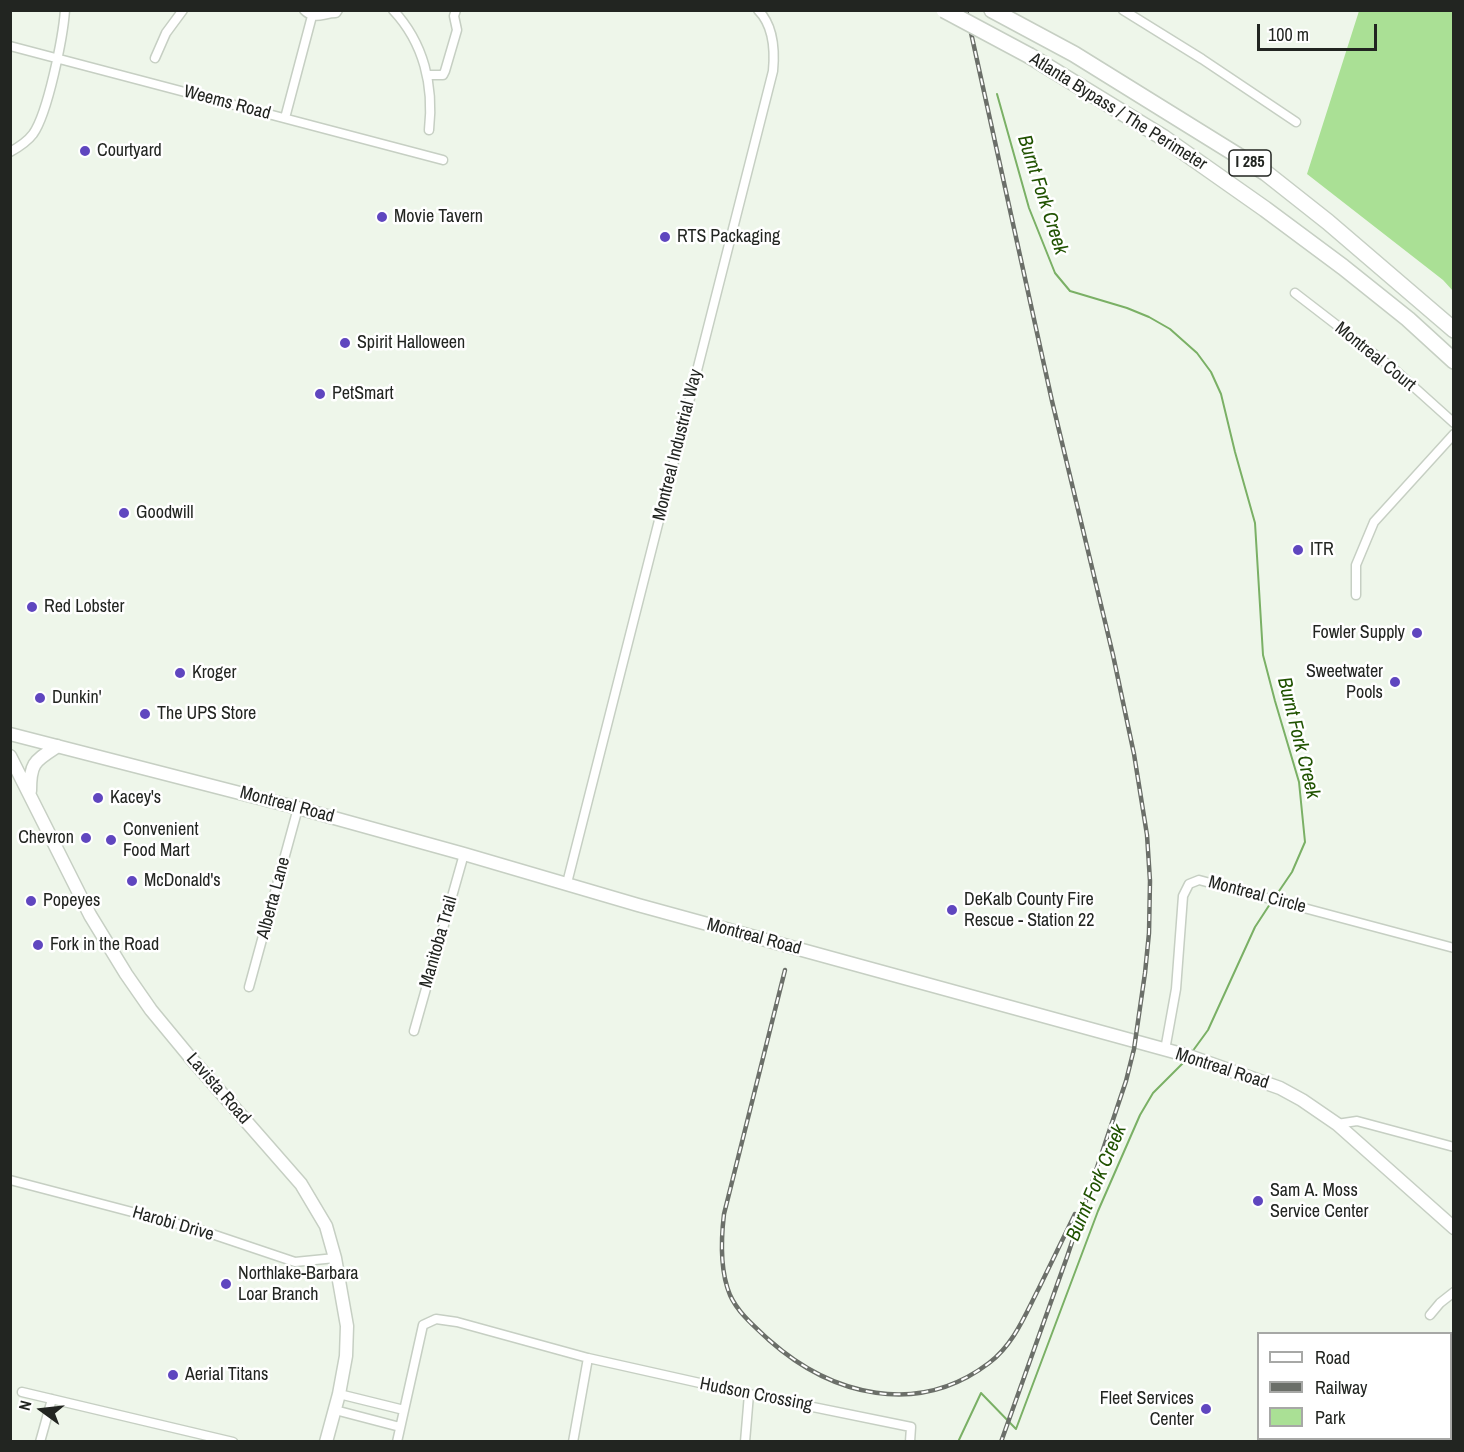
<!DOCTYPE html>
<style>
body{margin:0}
#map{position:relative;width:1464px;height:1452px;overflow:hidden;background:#eef6ea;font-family:"Archivo Narrow",sans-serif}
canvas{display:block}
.frame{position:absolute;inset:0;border:12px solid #222521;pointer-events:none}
.legend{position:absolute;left:1257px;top:1332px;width:195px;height:108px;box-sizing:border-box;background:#fff;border:2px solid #a7a8a6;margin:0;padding:8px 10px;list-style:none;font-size:18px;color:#222521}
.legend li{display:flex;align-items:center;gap:12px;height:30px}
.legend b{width:30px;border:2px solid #a7a8a6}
.north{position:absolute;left:12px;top:1380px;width:60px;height:60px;-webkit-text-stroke:4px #fff;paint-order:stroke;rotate:285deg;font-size:16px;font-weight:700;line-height:24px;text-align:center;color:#222521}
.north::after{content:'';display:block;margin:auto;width:21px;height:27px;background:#222521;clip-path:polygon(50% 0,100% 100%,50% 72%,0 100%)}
.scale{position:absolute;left:1257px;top:24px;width:120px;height:27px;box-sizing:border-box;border:3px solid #222521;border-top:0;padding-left:8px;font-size:18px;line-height:21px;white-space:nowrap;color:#222521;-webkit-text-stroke:4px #fff;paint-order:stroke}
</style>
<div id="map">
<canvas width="1464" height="1452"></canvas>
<div class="frame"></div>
<ul class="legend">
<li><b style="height:8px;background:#fff"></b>Road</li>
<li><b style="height:8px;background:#6b6f69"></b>Railway</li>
<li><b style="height:16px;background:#aae095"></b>Park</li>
</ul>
<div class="north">N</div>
<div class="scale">100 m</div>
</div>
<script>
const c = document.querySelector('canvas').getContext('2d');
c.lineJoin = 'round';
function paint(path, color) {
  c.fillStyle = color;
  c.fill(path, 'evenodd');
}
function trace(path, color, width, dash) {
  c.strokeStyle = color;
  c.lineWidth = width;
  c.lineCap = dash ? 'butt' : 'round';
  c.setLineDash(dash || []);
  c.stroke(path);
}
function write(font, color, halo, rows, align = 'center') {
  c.font = font + ' "Archivo Narrow",sans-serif';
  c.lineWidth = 5;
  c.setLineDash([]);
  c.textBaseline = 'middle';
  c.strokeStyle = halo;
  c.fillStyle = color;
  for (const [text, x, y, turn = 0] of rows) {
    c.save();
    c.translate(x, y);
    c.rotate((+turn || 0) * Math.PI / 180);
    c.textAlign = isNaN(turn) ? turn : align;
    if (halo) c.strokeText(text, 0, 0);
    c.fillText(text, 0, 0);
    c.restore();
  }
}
paint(new Path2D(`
 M1359,11H1453V291L1443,280L1307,174Z`), '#aae095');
trace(new Path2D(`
 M997,94L1029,208L1055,273L1070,291L1127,308L1149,317L1170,329L1197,353L1211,372L1221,394L1235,452L1255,523L1263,655L1275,701L1299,782L1305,842L1292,872L1275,897
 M1192,1052L1208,1030L1255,927L1272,901
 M958,1442L981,1393L1016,1429L1098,1211L1140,1115L1153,1093L1187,1059`), '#7ab065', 2);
const street = new Path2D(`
 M304,10C315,21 323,13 336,13L338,10
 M393,10C424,43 434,86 429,130
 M1123,10L1202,59L1296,122
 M10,46L443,160
 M155,58L166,33L183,10
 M427,75H443L445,71L457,30L454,16L456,10
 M285,118L312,16
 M10,152C19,147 27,142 33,134C48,113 63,37 65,10
 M1295,293L1395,370L1454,423
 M1356,595V565L1374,522L1454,434
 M567,883L773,71C775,50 774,26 758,10
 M249,987L298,808
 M414,1031L464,854
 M1165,1050L1176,989L1183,896L1189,884L1199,880L1454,948
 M1337,1124L1357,1121L1454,1147
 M10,1180L197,1229L295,1262L335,1258
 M1430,1315L1440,1303L1454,1292
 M1450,1348H1454
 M22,1392L233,1442
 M339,1394L404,1410
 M335,1410L400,1427
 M40,1442L52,1399
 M397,1442L423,1325L436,1319L457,1322L588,1358L749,1394L911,1427L910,1442
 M573,1442L588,1358
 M745,1442L749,1394`);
const secondary = new Path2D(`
 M10,734L298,808L464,854L638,905L1189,1056L1280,1088L1302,1100L1337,1124L1454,1228
 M10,756L90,915L126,974L151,1010L189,1056L301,1184L326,1226L335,1258L347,1326L346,1356L339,1394L326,1442
 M30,791C30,762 35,761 58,746`);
const highway = new Path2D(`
 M992,10L1074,54L1266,173L1328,222L1454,330
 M1030,56L1164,138L1265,209L1343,267L1408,319L1454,361`);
trace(street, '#c6cfc3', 11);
trace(secondary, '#c6cfc3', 15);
trace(highway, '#c6cfc3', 18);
trace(street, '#fff', 8);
trace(secondary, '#fff', 12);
trace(highway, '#fff', 15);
const rail = new Path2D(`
 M966,10L1052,401L1113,655L1134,754L1147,835L1150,881L1149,933L1145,973L1134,1049L1126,1081L1067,1257L1001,1442
 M785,970L724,1214C721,1239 720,1271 730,1295C738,1313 755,1327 769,1340C832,1396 918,1417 989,1363C1014,1344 1025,1315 1039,1288C1051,1263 1063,1239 1075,1214`);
trace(rail, '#6b6f69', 4.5);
trace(rail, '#fff', 2, [7]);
const highwayBridge = new Path2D(`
 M944,10L1030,56`);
trace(highwayBridge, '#c6cfc3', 18, []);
trace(highwayBridge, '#fff', 15);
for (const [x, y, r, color] of [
 [85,151,6,"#5f46bf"],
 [382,217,6,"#5f46bf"],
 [665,237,6,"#5f46bf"],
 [345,343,6,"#5f46bf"],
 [320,394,6,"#5f46bf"],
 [124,513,6,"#5f46bf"],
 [1298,550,6,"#5f46bf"],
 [32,607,6,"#5f46bf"],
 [1417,633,6,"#5f46bf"],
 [180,673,6,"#5f46bf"],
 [1395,682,6,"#5f46bf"],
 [40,698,6,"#5f46bf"],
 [145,714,6,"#5f46bf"],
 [98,798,6,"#5f46bf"],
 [86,838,6,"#5f46bf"],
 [111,840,6,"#5f46bf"],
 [132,881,6,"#5f46bf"],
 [31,901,6,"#5f46bf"],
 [952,910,6,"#5f46bf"],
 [38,945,6,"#5f46bf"],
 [1258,1201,6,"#5f46bf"],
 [226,1284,6,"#5f46bf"],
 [173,1375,6,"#5f46bf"],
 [1206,1409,6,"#5f46bf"]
]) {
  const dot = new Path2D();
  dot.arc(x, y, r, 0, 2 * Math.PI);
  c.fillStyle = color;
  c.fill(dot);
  trace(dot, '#fff', 2);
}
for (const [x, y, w] of [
 [1250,163,42]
]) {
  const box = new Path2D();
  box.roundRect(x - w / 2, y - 13, w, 26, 4.5);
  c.fillStyle = '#fff';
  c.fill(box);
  trace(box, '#222521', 1.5);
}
write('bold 16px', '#222521', null, [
 ["I 285",1250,163]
]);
write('18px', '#222521', '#fff', [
 ["Weems Road",227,103,15],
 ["Atlanta Bypass / The Perimeter",1118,112,32],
 ["Montreal Court",1375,357,39],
 ["Montreal Industrial Way",678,445,-76],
 ["Montreal Road",287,805,15],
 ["Montreal Circle",1257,895,15],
 ["Alberta Lane",274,898,-75],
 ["Montreal Road",754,937,15],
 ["Manitoba Trail",439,942,-74],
 ["Montreal Road",1222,1069,18],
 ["Lavista Road",218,1089,49],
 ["Harobi Drive",173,1224,16],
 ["Hudson Crossing",756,1395,11]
]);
write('18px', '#222521', '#fff', [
 ["Courtyard",97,151],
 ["Movie Tavern",394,217],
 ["RTS Packaging",677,237],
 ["Spirit Halloween",357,343],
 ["PetSmart",332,394],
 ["Goodwill",136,513],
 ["ITR",1310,550],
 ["Red Lobster",44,607],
 ["Fowler Supply",1405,633,"right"],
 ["Sweetwater",1383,672,"right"],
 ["Pools",1383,693,"right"],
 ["Kroger",192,673],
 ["Dunkin'",52,698],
 ["The UPS Store",157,714],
 ["Kacey's",110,798],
 ["Convenient",123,830],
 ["Food Mart",123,851],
 ["Chevron",74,838,"right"],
 ["McDonald's",144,881],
 ["DeKalb County Fire",964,900],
 ["Rescue - Station 22",964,921],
 ["Popeyes",43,901],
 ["Fork in the Road",50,945],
 ["Sam A. Moss",1270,1191],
 ["Service Center",1270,1212],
 ["Northlake-Barbara",238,1274],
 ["Loar Branch",238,1295],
 ["Aerial Titans",185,1375],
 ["Fleet Services",1194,1399,"right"],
 ["Center",1194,1420,"right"]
], 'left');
write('italic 20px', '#205200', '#fff', [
 ["Burnt Fork Creek",1042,195,72],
 ["Burnt Fork Creek",1298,738,76],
 ["Burnt Fork Creek",1097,1183,-67]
]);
</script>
